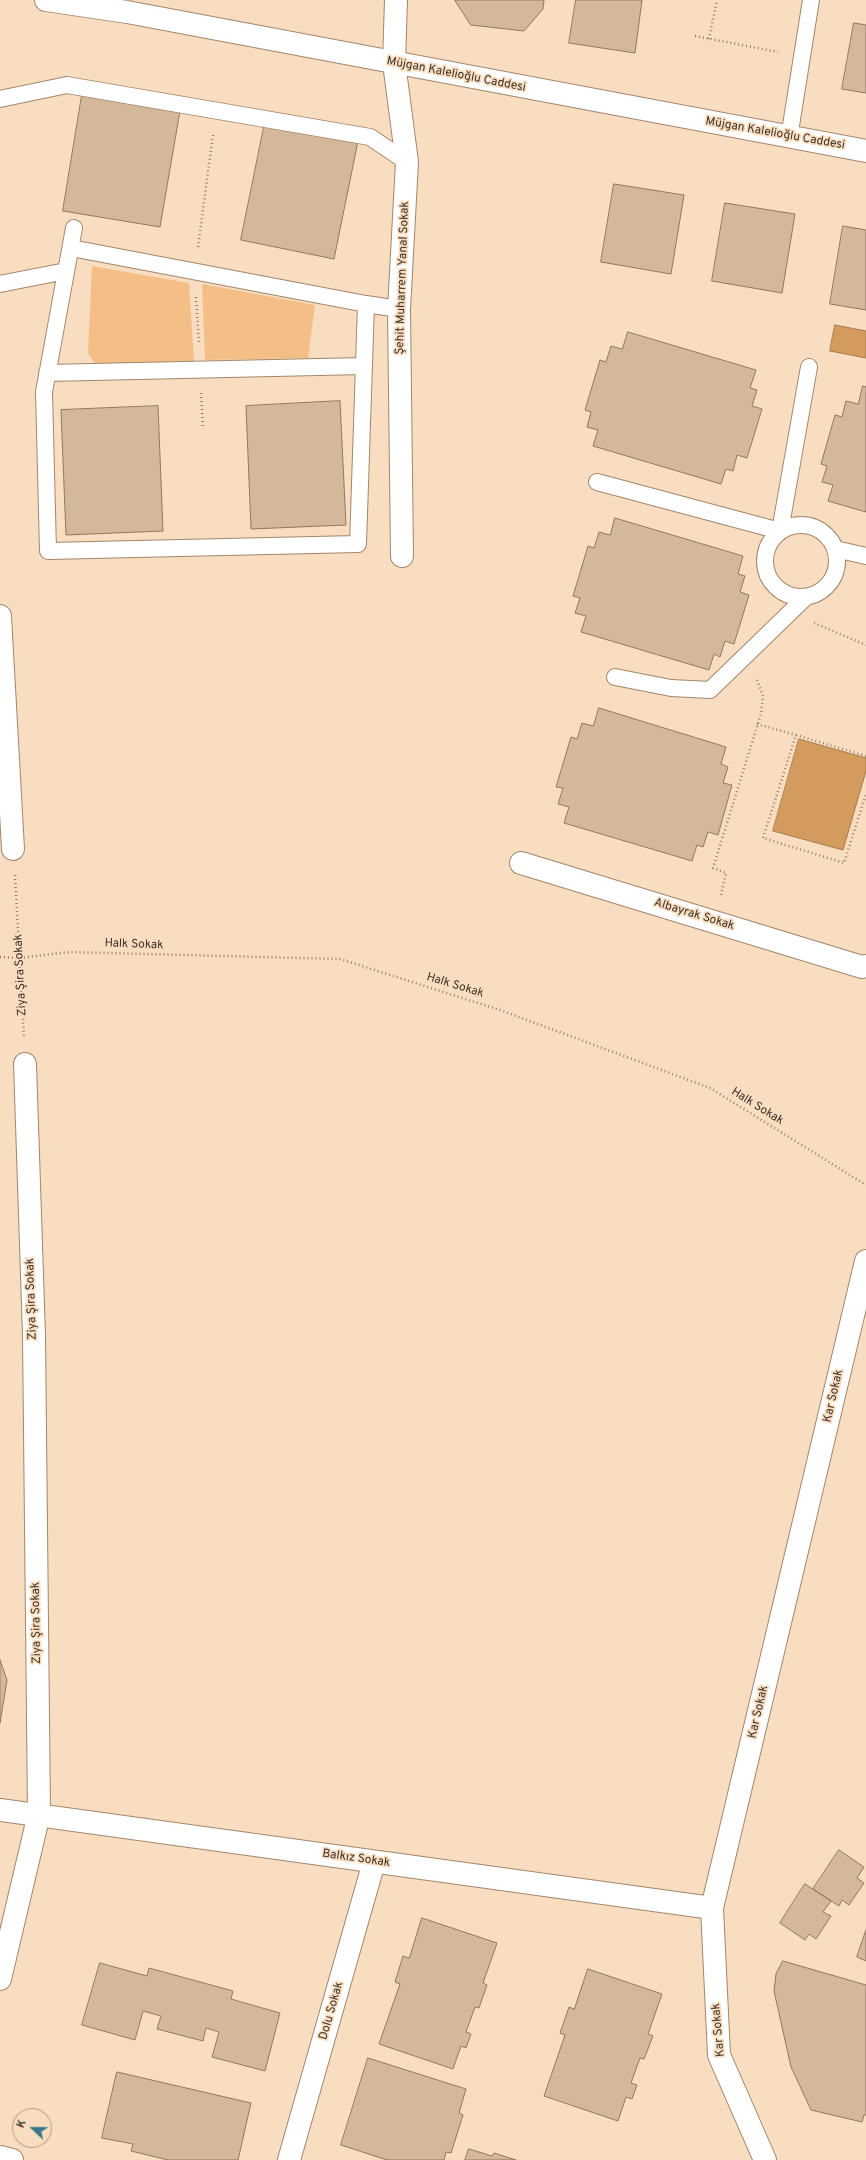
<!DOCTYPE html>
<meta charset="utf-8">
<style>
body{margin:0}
#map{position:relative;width:866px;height:2160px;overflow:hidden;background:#f9ddc0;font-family:Overpass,sans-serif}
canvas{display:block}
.north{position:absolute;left:12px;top:2108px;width:40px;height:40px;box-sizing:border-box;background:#f9ddc0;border:1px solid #ae9983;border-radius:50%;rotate:292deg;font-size:11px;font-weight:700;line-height:16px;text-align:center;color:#3d3227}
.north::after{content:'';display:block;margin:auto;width:14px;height:18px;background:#387a8c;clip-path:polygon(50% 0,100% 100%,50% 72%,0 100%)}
</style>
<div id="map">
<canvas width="866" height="2160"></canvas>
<div class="north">K</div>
</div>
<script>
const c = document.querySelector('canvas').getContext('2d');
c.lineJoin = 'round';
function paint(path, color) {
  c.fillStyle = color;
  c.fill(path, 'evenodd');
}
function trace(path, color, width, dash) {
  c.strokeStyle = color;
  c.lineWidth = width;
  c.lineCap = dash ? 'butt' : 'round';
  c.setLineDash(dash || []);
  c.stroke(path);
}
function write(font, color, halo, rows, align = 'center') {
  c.font = font + ' Overpass,sans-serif';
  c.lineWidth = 3.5;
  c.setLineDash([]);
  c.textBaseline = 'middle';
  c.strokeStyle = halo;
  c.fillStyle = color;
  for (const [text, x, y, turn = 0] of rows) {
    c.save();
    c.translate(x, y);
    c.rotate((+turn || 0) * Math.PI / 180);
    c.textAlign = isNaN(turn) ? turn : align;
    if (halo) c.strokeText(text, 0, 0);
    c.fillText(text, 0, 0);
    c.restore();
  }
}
paint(new Path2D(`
 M92,266L189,283L194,361L95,364L88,353Z
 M202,284L315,305L308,358L205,360Z`), '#f4bf87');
const water = new Path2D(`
 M835,325L866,331V358L830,351Z
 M799,739L866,758V771L843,850L773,831Z`);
paint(water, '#d39b5d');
trace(water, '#a67c4d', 1);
const building = new Path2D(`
 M455,0H544L543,9L524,31L471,25Z
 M576,0H642L635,53L569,43Z
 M854,23L866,25V93L842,89Z
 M83,89L181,105L160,227L63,211Z
 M265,122L358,141L334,259L241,240Z
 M614,184L684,195L671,274L601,262Z
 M725,203L795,214L782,293L712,281Z
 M843,226L866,230V310L830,304Z
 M628,332L756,370L750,388L757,390L752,406L762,409L747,458L737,455L733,471L726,469L721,484L593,446L598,430L587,427L591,412L585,410L600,360L606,362L611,346L622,349Z
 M863,386L866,387V512L828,501L833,485L822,482L827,466L821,464L835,415L842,417L846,401L858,404Z
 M340,401L346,525L251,529L246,406Z
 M158,406L163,531L66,535L61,410Z
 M615,518L743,556L738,574L745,576L740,592L749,595L734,644L725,641L720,657L714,654L709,670L581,632L586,616L575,613L580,598L573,596L588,546L594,548L599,532L610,535Z
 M599,708L726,747L721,764L728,767L723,783L732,785L718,835L708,832L703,847L697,845L692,861L564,823L569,807L558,804L563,788L556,787L571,737L577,739L582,723L593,726Z
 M0,1660L7,1680L0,1723Z
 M839,1850L864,1867L857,1878L864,1883L849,1905L842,1900L839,1906L813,1889Z
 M805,1884L831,1901L823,1912L831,1916L816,1939L809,1934L805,1940L780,1923Z
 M422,1918L497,1943L483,1983L487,1985L479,2008L475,2007L466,2032L471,2034L466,2048L461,2046L453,2069L379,2044L400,1984L395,1982L403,1956L409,1958Z
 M866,1930V1961L857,1957Z
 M783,1961L866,1985V2115H864L862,2122L811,2110L791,2067L774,1991L776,1974Z
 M100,1963L147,1976L149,1968L233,1991L231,1999L280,2013L265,2071L212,2057L219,2032L206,2028L203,2041L157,2029L161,2016L143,2011L135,2040L82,2025Z
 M588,1969L662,1994L648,2034L653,2036L644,2059L640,2058L631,2083L637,2085L632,2099L626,2097L618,2121L544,2096L565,2035L560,2033L569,2007L574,2009Z
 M368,2058L466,2089L459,2113L463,2115L451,2153L446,2152L444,2160H387L341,2145Z
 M117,2072L251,2103L238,2160H168L131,2151L133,2144L102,2138Z
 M469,2149L492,2156L494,2153L516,2160H465Z`);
paint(building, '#d4b89c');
trace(building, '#92785e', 1);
const lane = new Path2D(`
 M0,99L67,85L370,137L407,162
 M789,138L811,0
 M74,228L44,392L48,551L358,544L366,304L399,309
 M71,248L366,304
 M0,284L66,271
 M47,373L364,366
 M597,482L780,531L809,367
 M765 561a36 36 0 1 1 72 0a36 36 0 1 1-72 0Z
 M835,549L866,556
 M615,677L671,688L710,690L806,597`);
const street = new Path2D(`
 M396,0L394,63L407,162L399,309L402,556
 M0,616L13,849
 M521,863L862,967L866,966
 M0,1810L712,1908
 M0,1979L39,1814L34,1335L25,1064
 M0,2157L12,2160
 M289,2160L374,1862
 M765,2160L719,2055L712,1908L866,1261`);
const secondary = new Path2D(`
 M46,0L127,12L866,151`);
trace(lane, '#a1876c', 18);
trace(street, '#a1876c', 24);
trace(secondary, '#a1876c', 24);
trace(new Path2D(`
 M695,36L778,52
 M709,39L717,0
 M198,247L213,135
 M196,297L199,344
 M201,393L203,429
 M814,623L866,645
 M757,724L796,735
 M866,756L796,735L763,838L844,863L866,794
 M15,875L24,1038
 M721,895L726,873L713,868L761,714L763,696L757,680
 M0,957L20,958L69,952L340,959L500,1010L710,1088L866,1185`), '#93806d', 2.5, [1, 3]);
trace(lane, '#fff', 16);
trace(street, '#fff', 22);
trace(secondary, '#fff', 22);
write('12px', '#3d3227', '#f9ddc0', [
 ["Müjgan Kalelioğlu Caddesi",456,75,11],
 ["Müjgan Kalelioğlu Caddesi",775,134,10],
 ["Şehit Muharrem Yanal Sokak",403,278,-88],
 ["Albayrak Sokak",694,915,17],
 ["Halk Sokak",134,945,2],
 ["Ziya Şira Sokak",21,975,-93],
 ["Halk Sokak",455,986,17],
 ["Halk Sokak",757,1107,32],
 ["Ziya Şira Sokak",32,1299,-92],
 ["Kar Sokak",834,1396,-77],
 ["Ziya Şira Sokak",37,1623,-91],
 ["Kar Sokak",759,1712,-77],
 ["Balkız Sokak",356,1859,8],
 ["Dolu Sokak",332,2011,-74],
 ["Kar Sokak",719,2030,-95]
]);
</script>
